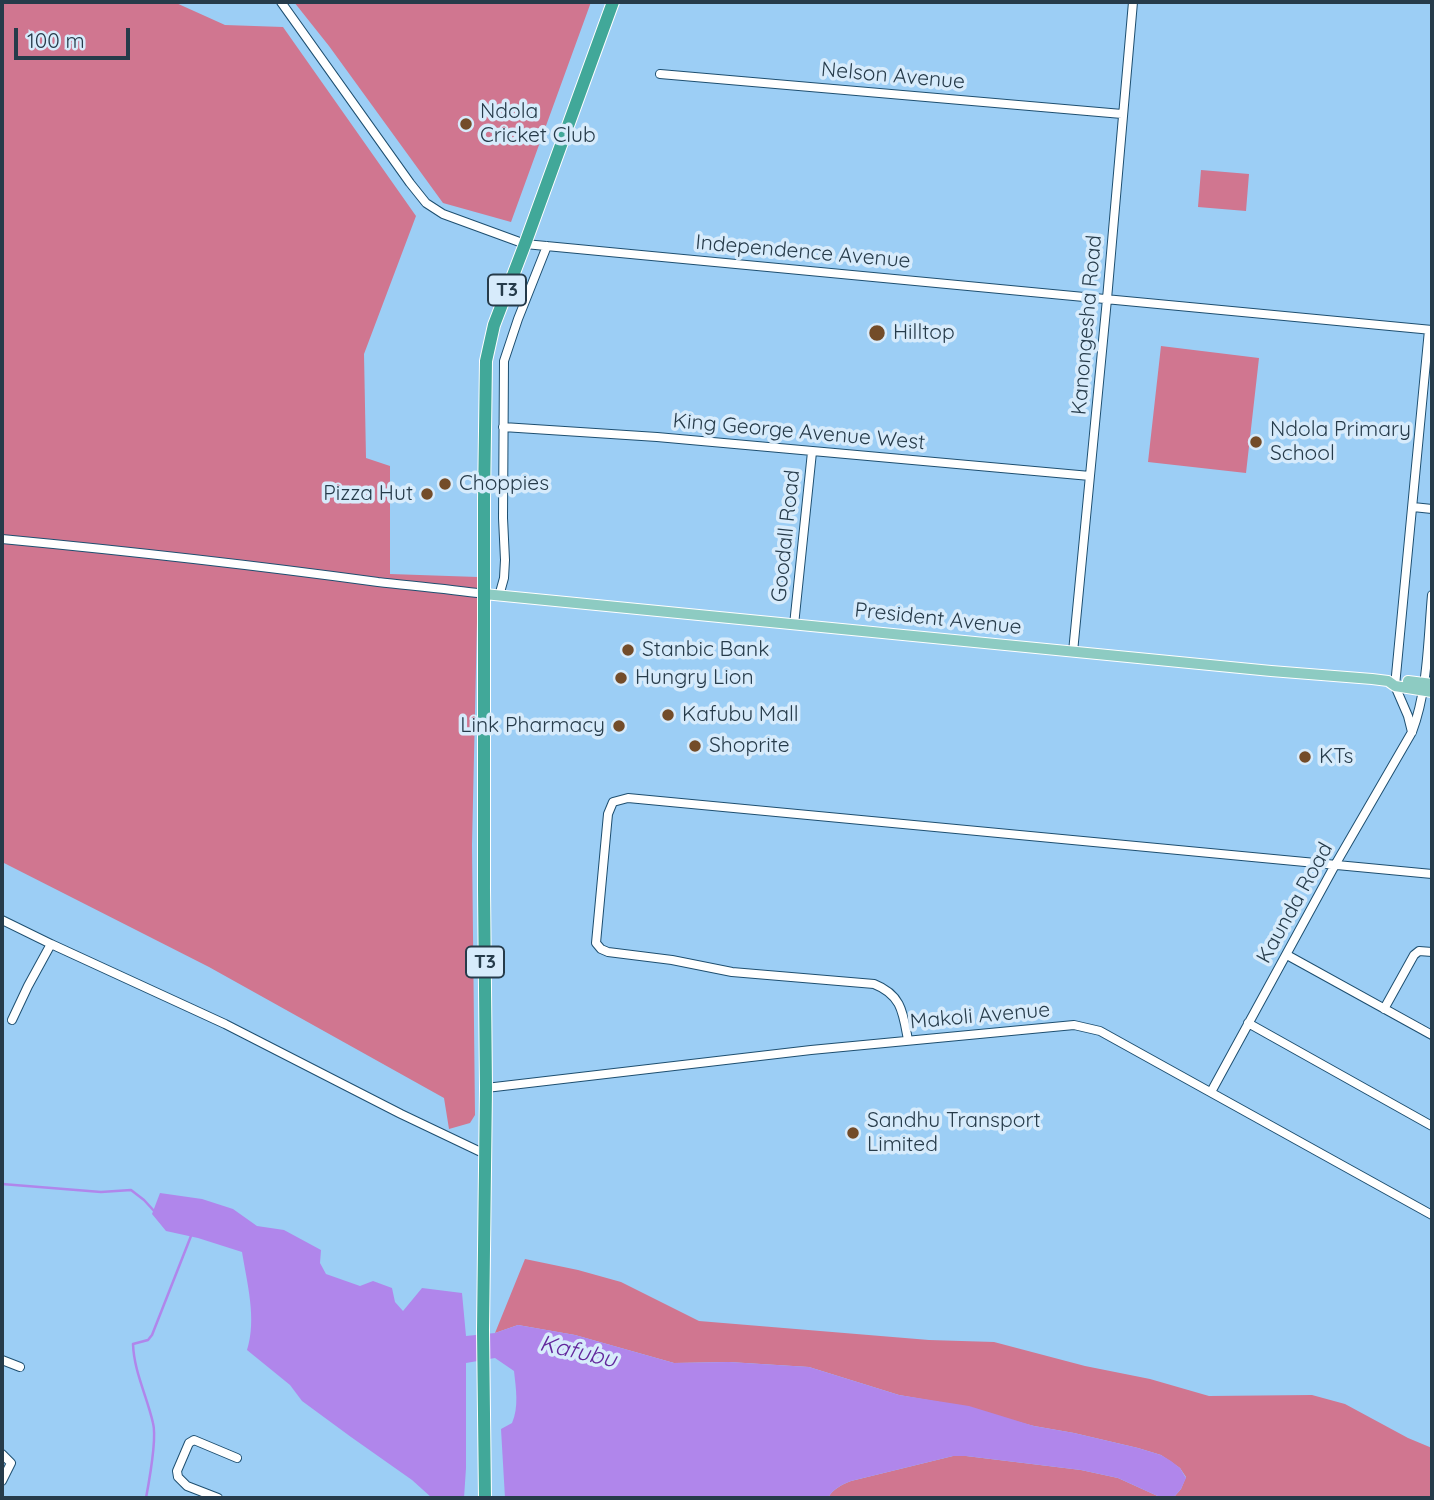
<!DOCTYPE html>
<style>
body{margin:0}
#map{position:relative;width:1434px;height:1500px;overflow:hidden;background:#9ccef5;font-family:Quicksand,sans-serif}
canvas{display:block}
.frame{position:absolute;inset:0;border:4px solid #263b4a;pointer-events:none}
.scale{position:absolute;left:14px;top:28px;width:116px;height:32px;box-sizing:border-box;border:4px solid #263b4a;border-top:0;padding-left:9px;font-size:21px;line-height:24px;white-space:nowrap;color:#263b4a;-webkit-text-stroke:5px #d7ebfb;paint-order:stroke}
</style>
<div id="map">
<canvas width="1434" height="1500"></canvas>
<div class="frame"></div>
<div class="scale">100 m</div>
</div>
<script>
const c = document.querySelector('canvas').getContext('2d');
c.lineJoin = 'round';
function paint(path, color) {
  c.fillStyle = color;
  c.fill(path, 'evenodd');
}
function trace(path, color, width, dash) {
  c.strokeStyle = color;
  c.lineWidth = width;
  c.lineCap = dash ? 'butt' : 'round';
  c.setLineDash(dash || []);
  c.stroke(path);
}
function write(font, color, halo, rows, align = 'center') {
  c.font = font + ' Quicksand,sans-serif';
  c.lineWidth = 7;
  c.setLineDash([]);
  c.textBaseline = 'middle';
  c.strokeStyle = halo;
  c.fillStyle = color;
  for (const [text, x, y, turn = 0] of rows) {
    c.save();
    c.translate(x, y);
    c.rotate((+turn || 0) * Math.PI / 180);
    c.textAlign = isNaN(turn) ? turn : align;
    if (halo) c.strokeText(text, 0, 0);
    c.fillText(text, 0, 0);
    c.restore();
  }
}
paint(new Path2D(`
 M2,2H174L225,25L283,27L416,216L364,354L366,458L390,466V574L478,577L472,845L475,1115L470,1123L449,1129L444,1098L209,967L2,862Z
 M294,2H591L511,222L443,203L329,46Z
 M1201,170L1249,174L1246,211L1198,207Z
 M1161,346L1259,358L1246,473L1148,462Z
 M525,1259L578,1270L621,1282L699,1321L929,1340L994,1342L1085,1366L1150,1379L1209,1396L1312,1395L1345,1404L1408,1438L1432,1448V1498H1165L1174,1497L1181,1489L1186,1477L1180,1468L1161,1455L1138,1448L1074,1433L1034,1426L945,1403L899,1395L809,1367L729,1362L674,1363L575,1335L518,1325L495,1333Z
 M953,1456H966L1081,1470L1118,1478L1162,1498H828C833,1489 841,1485 851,1481Z`), '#d07690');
paint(new Path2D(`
 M160,1193L202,1199L233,1209L257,1226L284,1230L321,1250L320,1263L326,1274L360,1286L373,1281L392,1288L395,1302L403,1311L422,1288L462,1293L466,1336L495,1333L518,1325L575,1335L674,1363L729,1362L809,1367L899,1395L969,1406L1034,1426L1074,1433L1138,1448L1161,1455L1171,1461L1180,1468L1186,1478L1181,1489L1174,1497L1162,1498L1118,1478L1081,1470L966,1456H953L851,1481C841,1485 833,1489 828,1498H505L501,1429L512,1423C519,1407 516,1389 514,1371L495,1358L466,1363V1468L464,1498H432L412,1480L351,1437L302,1401L290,1385L247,1350C257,1319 247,1283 242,1252L198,1238L166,1231L152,1214Z`), '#b086eb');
trace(new Path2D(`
 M2,1184L101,1192L131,1190L144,1200L155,1212
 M146,1498C149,1482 157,1438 153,1423C147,1396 134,1372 133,1344L148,1340L152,1335L191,1236`), '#b086eb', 2.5);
const minor = new Path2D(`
 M281,2L410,183L426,203L443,214L525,244L1432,330
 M660,74L1122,114
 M503,427L657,437L1090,476
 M1413,507L1432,509
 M2,539C128,551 253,565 378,582C414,586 449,589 484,594
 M499,596L504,578L505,560L503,518L504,361L518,319L547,246
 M794,625L812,452
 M1073,652L1107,299L1133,2
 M1412,732L1408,716L1395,686L1429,330
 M2,920L51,944L225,1024L401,1114L485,1154
 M1287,955L1432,1035
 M1384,1009L1414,955L1419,951L1432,952
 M12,1020L28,986L51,944
 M1248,1023L1432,1126
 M908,1040C903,1013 902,995 874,984L732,972L672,960L608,952L601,949L596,943L608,814L613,802L628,798L1432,874
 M486,1088L811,1050L1074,1025L1100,1031L1432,1215
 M1211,1092L1335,865L1412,732C1428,690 1428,639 1432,595
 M2,1360L20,1367
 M2,1454L11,1463L2,1481
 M218,1498L187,1486L178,1477L177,1471L189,1443L194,1440L237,1458`);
const major = new Path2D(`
 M484,594L1271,671L1372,679L1388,681L1395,686L1432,692
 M1408,681L1432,684`);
const highway = new Path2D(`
 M485,1498L483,1330L486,1088L484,889V501L486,361L494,325L525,244L613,2`);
trace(minor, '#1e4f70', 10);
trace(major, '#fff', 12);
trace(highway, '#fff', 14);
trace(minor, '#fff', 8);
trace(major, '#8dcbc2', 10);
trace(highway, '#41a899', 12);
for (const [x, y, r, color] of [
 [466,124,7,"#734c29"],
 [877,333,9,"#734c29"],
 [1256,442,7,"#734c29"],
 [445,484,7,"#734c29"],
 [427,494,7,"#734c29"],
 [628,650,7,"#734c29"],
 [621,678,7,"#734c29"],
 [668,715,7,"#734c29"],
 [619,726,7,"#734c29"],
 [695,746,7,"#734c29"],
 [1305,757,7,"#734c29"],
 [853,1133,7,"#734c29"]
]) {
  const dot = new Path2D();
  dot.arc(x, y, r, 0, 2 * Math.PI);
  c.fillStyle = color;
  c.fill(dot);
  trace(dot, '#d7ebfb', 2.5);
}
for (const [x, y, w] of [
 [507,290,38],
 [485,962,38]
]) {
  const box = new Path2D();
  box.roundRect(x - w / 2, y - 15.5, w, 31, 5);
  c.fillStyle = '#d7ebfb';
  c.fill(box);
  trace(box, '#263b4a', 2);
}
write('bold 19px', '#263b4a', null, [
 ["T3",507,290],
 ["T3",485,962]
]);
write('21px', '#263b4a', '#d7ebfb', [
 ["Nelson Avenue",893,76,5],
 ["Independence Avenue",803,252,5],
 ["Kanongesha Road",1087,325,-85],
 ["King George Avenue West",799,432,5],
 ["Goodall Road",786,536,-84],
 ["President Avenue",938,619,6],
 ["Kaunda Road",1295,903,-61],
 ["Makoli Avenue",980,1016,-5]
]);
write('21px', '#263b4a', '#d7ebfb', [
 ["Ndola",480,112],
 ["Cricket Club",480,136],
 ["Hilltop",893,333],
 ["Ndola Primary",1270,430],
 ["School",1270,454],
 ["Choppies",459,484],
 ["Pizza Hut",413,494,"right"],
 ["Stanbic Bank",642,650],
 ["Hungry Lion",635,678],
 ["Kafubu Mall",682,715],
 ["Link Pharmacy",605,726,"right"],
 ["Shoprite",709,746],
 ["KTs",1319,757],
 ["Sandhu Transport",867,1121],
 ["Limited",867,1145]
], 'left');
write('italic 23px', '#62279c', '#d7ebfb', [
 ["Kafubu",578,1352,13]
]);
</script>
